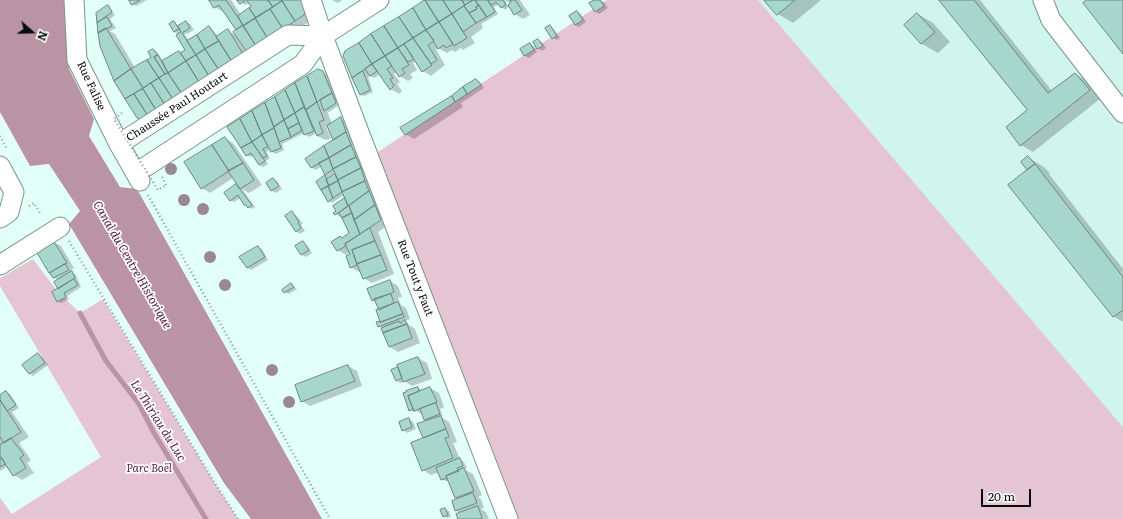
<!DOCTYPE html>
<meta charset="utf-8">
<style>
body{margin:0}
#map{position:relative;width:1123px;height:519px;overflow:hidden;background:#e2fff8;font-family:Literata,serif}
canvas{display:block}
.north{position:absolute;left:12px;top:12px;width:40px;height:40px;-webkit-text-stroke:3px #fff;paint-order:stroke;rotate:110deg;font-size:11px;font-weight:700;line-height:16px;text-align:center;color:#050e0c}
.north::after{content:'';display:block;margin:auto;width:14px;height:18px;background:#050e0c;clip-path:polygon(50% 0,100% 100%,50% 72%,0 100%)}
.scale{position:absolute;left:981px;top:489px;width:50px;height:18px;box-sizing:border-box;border:2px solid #050e0c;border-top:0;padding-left:5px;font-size:12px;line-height:14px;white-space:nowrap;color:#050e0c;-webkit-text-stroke:3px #fff;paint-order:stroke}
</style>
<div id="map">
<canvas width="1123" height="519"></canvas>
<div class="north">N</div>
<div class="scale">20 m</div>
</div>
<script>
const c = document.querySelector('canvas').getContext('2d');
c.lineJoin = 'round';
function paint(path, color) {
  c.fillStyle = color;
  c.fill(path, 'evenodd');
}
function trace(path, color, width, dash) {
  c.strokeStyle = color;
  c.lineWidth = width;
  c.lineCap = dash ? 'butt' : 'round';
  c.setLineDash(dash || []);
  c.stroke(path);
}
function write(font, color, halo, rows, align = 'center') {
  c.font = font + ' Literata,serif';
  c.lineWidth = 3.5;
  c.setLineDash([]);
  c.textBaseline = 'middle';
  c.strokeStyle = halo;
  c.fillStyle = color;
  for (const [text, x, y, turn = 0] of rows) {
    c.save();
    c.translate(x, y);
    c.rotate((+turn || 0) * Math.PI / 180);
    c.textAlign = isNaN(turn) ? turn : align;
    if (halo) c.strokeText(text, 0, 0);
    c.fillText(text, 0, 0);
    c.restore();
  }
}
paint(new Path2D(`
 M758,0H1123V270L1112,285L1123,313V427Z`), '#cff5ec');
paint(new Path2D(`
 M607,0H758L1123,427V519H508L369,158Z
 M33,259L57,291L80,313L103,299L216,485L238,519H0V498L12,514L101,457L0,286V278Z`), '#e6c5d2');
paint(new Path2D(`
 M0,0H67L69,69L94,119L89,136L120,187L137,189L322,519H251L224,483L69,224L80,211L49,164L30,166L0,112Z`), '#bb94a4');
paint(new Path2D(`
 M130,0H147L136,6L132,4Z
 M210,0H231L241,15L252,7L249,3L245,5L239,0H309L312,20L256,56L246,51L251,59L138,117L115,80L99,33L97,13L108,7L111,9L115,15L110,19L116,28L110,31L115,34L135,68L152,57L153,50L157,52L163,61L179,52L182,53L187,50L179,34L174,32V22L179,27L186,22L190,24L194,30L187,34L185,33V35L189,41L209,28L213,30L218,37L228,31L237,36V30L225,11L223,12L215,7Z
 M332,0H342L338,3Z
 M427,0H520L530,15L523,19L515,14L510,6L505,10L499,4L494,7L498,14L481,24L483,28L471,37L475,43L463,50L461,48L455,52L452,50L447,53L438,48L436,50L445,65L431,76L423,71L417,61L413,63L417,70L410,74L413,78L408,81L400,76L397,72L394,74L400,82L397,84L402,91L399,94L391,89L380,74L374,78L370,76L368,77L373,92L364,96L360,94L344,56ZM505,0L511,4L508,6Z
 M597,0L603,1L608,8L599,14L595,11Z
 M766,0H821L793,23L778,14Z
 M941,0H980L1052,91L1075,74L1087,81L1101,98L1033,152L1021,145L1028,110Z
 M577,12L581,14L586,22L579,27L575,25Z
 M918,14L933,23L950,42L938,53L922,44L906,25Z
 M550,26L553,28L560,38L557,40L553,38Z
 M538,40L542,42L546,48L542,51L538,48Z
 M530,44L534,46L537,52L529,58L525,56L521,50Z
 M318,70L331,76L339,105L329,112L327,111L332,124L341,118L344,121L388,225L378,232L394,274L372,283L363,278L361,271L359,272L350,267V252L346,255L338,250L343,239L350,234L342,215L340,217L335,213L345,199L344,195L332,203L328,201L317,182L326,176L322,166L316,170L312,168L306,159L334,140L328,126L326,127L331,138L326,140L317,136V133L309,137L304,133L282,144L284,150L276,154L272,152L271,149L266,152L270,158L266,161L268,164L263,167L259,165L254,155L251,157L247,155L229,127ZM336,172L338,177L335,176L326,181L325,180Z
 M476,80L480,82L484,88L461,103L463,107L414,139L405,134L452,97Z
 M225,138L233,143L262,185L249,193L242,189L255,207L252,209L249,207L241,198L234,202L230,200L225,193L238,184L233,178L210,193L202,188Z
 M1029,158L1044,167L1050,173L1049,174L1123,269V322L1113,316L1027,169Z
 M273,179L277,181L282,189L276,193L272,191Z
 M292,213L296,215L303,224L301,225L305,231L300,234L297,231Z
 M53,242L61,246L74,268L71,270V272L76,275L81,287L67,296L69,299L61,303L58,301L59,280L54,278L50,273L37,252Z
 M303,242L307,245L312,253L306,257L302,255L297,247Z
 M258,247L262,249L268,260L251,270L248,268Z
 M390,281L398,286L402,297L398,298L401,305L406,308L410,319L404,321L415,329L420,343L398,352L390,347L382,328L379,326L382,323L380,311L377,302L372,300Z
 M291,284L297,289L289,294L285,292Z
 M38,355L42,357L48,365L33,376L30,374L23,365Z
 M418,358L427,363L432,379L412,386L404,381L400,383L396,380Z
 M348,366L357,371L362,386L310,406L302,401Z
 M418,388L422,390L430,388L439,393L444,407L440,409L443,416L441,417L449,422L457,442L453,443L460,459L464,462L467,468L464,469L473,474L482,495L478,497L481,499L484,508L481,509L486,512L489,519H459L461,513L456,511L453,502L459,499L456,497L449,481H446L442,479L439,472L431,475L423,470L425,439L419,425L428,421L425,419L423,415L417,411L414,412L410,410L407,391Z
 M6,392L10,394L19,408L12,412L29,437L19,443L31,460L27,463L34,473L22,480L14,475L8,466L0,471V460L3,459L0,454V396Z
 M409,419L413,422L416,429L407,433L403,430Z
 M445,509L449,511L451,517L447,518L443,516Z`), '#0003');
trace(new Path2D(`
 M80,313L106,361L139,404L154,433L206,519`), '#bb94a4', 5);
const building = new Path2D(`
 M129,0H140L132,5Z
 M209,0H226L243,25L236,30L219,5L214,8Z
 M237,0H244L245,1L240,4Z
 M247,0H268L273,7L256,18L249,8L251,7Z
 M268,0H283L273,7Z
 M283,0H302L305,10L304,15L295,21L282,1Z
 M425,0L439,22L426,30L413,8Z
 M425,0H443L452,14L439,22Z
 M443,0H462L465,5L452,14Z
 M462,0H473L465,5Z
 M473,0H475L479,5L476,7L477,9L469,13L464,6Z
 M475,0H488L495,12L487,17Z
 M488,0H503L506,5L501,8L496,2L491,5Z
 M510,0H515L522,10L514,15L508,5L511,2Z
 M595,0H600L604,6L595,12L589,3Z
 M764,0H795L777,15Z
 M939,0H974L1048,93L1075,73L1090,90L1020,146L1006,127L1027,110Z
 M1087,0H1123V54L1083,3Z
 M282,1L295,21L283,29L270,9Z
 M108,5L112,12L97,23L96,13Z
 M479,5L487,17L476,23L469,13L477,9L476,7Z
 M464,6L476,23L463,32L452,14Z
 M249,8L256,18L243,26L238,16Z
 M413,8L426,30L413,38L399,17Z
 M270,9L283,29L268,39L255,18Z
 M577,11L583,20L575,25L569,16Z
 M917,13L935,32L921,44L904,25Z
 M452,14L467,38L454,46L439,22Z
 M107,17L112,26L98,33L97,23Z
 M399,17L413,38L398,48L384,26Z
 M255,18L268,39L256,46L243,26Z
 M174,21L179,29L174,32L169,24Z
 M186,21L190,28L182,33L196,55L186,61L180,53L185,50L176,35L181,32L178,26Z
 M438,22H439L453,44L446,48L444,45L438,49L433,41H434L426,30Z
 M243,25L256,46L247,52L233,32Z
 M550,25L557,36L552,39L545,28Z
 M209,26L219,41L205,49L197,35Z
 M384,26L398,48L385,56L371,34Z
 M106,28L131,69L114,81L100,46L98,33Z
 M228,29L243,54L232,62L216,37Z
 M426,30L434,41L428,45L437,60L431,64L413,38Z
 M371,34L385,56L372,64L359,43Z
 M197,35L205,49L196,55L187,41Z
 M413,38L432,65L422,72L404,44Z
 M538,39L543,46L537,49L533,42Z
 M219,41L232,62L219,70L205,49Z
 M359,43L372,64L352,78L343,56L345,51Z
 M530,43L534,50L524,56L520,49Z
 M404,44L414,59L408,62L398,48Z
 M398,48L409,65L402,69L405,73L399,77L385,56Z
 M153,49L158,55L154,57L165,74L159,78L147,60L151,57L148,52Z
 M205,49L219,70L209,76L196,55Z
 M179,51L186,61L168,73L162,61Z
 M158,55L168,73L165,74L154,57Z
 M196,55L209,76L199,82L186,61Z
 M385,56L392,66L387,69L393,78L390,79L394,86L390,90L372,64Z
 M147,60L159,78L143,88L131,69Z
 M186,61L199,82L182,94L168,73Z
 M372,64L377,71L370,76L365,69Z
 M131,69L143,88L125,99L114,81Z
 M318,69L323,71L332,93L317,102L307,76Z
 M363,71L370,90L360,95L352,78Z
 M168,73L182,94L173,99L159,78Z
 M307,76L317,102L306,110L295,83Z
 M159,78L173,99L165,105L151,83Z
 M476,79L481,85L467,94L463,87Z
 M151,83L165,105L156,110L143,89Z
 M295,83L304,107L295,113L285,90Z
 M463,87L467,94L455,102L452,96Z
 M143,89L156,110L148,116L134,94Z
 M285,90L295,113L284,120L275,97Z
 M332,93L336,103L324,111L320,100Z
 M134,94L148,116L142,120L137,118L125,99Z
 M452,96L455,102L405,135L400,128Z
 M275,97L284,120L274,127L265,103Z
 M317,102L324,120L319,122L323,133L317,136L306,110Z
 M265,103L274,128L262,135L252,111Z
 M304,107L314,131L304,135L295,113Z
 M252,111L262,135L252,142L240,119Z
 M295,113L299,123L288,129L284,120Z
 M341,117L346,132L333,140L327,126Z
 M240,119L252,142L241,148L227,127Z
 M284,120L291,137L279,142L274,127Z
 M299,123L302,130L291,137L288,129Z
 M274,128L281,148L271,152L262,135Z
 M346,132L351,145L329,158L324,146Z
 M262,135L268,146L263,149L267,156L263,158L252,142Z
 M225,137L243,163L229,171L212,145Z
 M252,142L265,161L259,165L251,153L246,156L241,148Z
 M212,145L229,171L201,189L184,162Z
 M351,145L356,157L333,169L329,158Z
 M324,146L329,158L311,168L305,159Z
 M1028,156L1035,164L1027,170L1021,162Z
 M356,157L361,168L338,180L333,169Z
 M329,158L333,169L325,175L319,163Z
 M243,163L254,180L240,189L228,171Z
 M1035,164L1123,277V310L1113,317L1008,185Z
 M361,168L365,181L342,192L338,180Z
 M335,174L338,181L329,186L326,180Z
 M325,175L329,186L321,190L316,182Z
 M273,178L279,186L271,191L266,183Z
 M338,181L342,192L333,198L328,186Z
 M365,181L369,191L348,206L342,192Z
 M236,184L252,205L248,208L246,205H244L238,195L230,201L224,193Z
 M328,186L333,198L328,202L321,190Z
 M369,191L375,205L354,220L349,206Z
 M345,198L348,206L335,215L333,213L336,211L333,206Z
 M375,205L381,220L360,234L354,220Z
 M349,206L352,213L342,218L339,213Z
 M292,211L299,222L298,223L301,228L296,232L285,216Z
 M352,213L360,234L345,244L346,246L337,251L331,242L340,236L342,238L349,233L342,218Z
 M370,228L375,241L352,250L357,265L350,268L346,256L350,254L345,244Z
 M53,240L67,263L49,273L36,251Z
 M303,241L309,250L301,255L295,246Z
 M375,241L381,255L357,264L352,250Z
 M258,246L265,257L247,268L239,257Z
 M381,255L387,270L363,279L357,264Z
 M65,264L69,270L53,278L50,273Z
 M72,271L75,278L58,289L54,282Z
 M74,279L78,285L64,293L66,297L57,302L52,292Z
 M390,280L394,292L372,301L367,289Z
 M291,283L294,287L284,293L282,290Z
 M391,294L394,303L379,310L374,299Z
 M398,302L403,314L380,322L376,310Z
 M403,314L404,317L378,327L376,322L380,321V322Z
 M405,320L407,324L383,333L381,328L399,321L400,323Z
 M407,324L412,338L389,347L383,333Z
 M38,353L45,363L29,374L22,365Z
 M418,357L425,374L403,382L397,365Z
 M348,365L355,381L301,402L295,385Z
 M398,367L402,378L396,381L391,370Z
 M418,387L419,391L408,396L413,409L409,411L403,393L406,392V391Z
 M430,387L437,402L414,411L408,396Z
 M6,391L16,405L7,411L0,400V395Z
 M0,400L21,432L4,443L0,437Z
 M436,403L440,414L424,420L420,409Z
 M441,416L446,429L423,438L417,424Z
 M409,418L412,427L402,431L399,422Z
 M446,429L449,437L445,438L453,458L422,471L411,443Z
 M11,438L24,455L20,458L26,468L13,476L0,456V445Z
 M2,458L5,464L0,467V459Z
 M460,458L463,466L457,468L459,471L446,476L447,478L441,480L436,468Z
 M464,468L474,491L455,498L446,476Z
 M473,493L477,503L455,511L452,501Z
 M478,506L482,518L479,519H458L456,514Z
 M445,508L448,515L443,517L440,510Z`);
paint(building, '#a7d7cc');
trace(building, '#6d8781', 1);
const minor = new Path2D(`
 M74,0L77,60L119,144L140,181
 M311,0L323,36L359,132L508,519
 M1043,0L1051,20L1123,113
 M119,144L288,35L323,36
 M0,166L14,192L9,212L0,218
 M136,173L303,64L323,36L379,0
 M0,265L60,227`);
trace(minor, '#7a958e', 21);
trace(new Path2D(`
 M0,136L7,149
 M162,177L166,185
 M148,195L330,519
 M29,206L34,203L41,215
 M69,241L216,485L238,519`), '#8a9f9a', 2.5, [1, 3]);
trace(minor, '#fff', 19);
trace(new Path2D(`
 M122,113L114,119L158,190L166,185`), '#8a9f9a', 2.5, [1, 3]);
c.fillStyle = '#978892';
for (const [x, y] of [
 [171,169],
 [184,200],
 [203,209],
 [210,257],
 [225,285],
 [272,370],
 [289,402]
]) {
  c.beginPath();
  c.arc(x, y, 6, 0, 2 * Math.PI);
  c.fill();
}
write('11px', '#050e0c', '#fff', [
 ["Rue Falise",91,86,65],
 ["Chaussée Paul Houtart",177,107,-33],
 ["Rue Tout y Faut",415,278,69]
]);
write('italic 11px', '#5a273f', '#fff', [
 ["Parc Boël",149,469]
]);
write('italic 12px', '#521f38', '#fff', [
 ["Canal du Centre Historique",132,265,60],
 ["Le Thiriau du Luc",158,421,58]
]);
</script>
